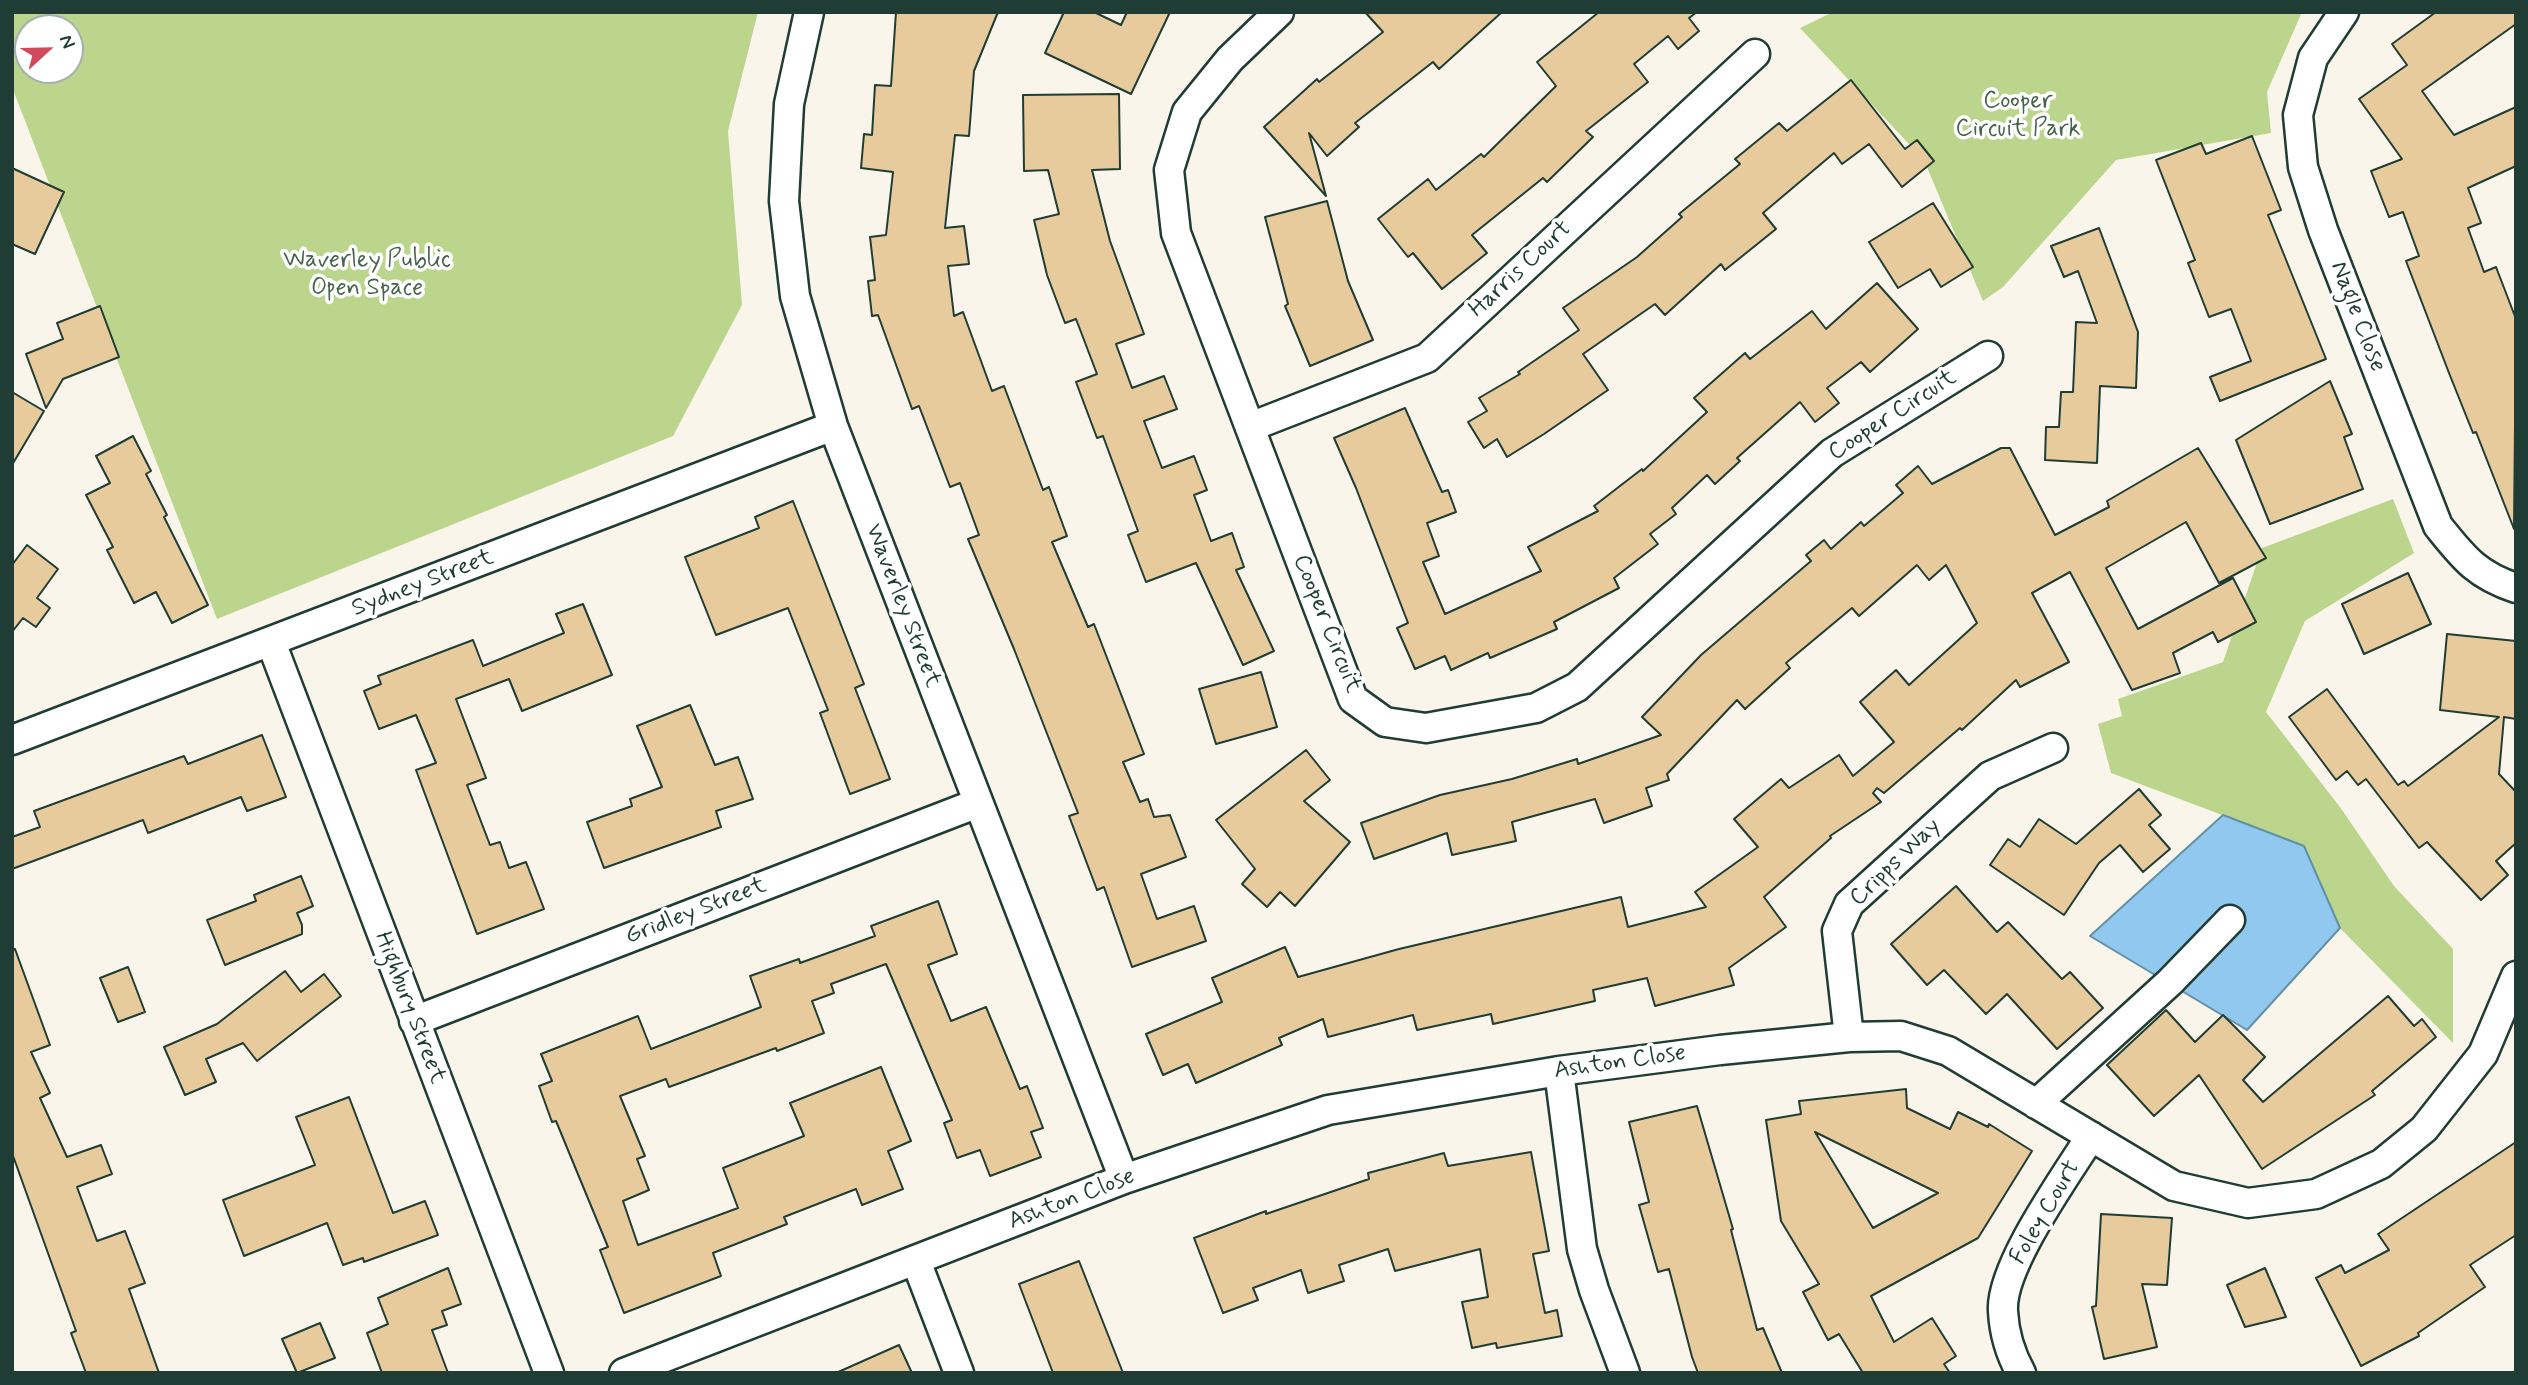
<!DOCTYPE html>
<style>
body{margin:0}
#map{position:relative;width:2528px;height:1385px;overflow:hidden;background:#faf5eb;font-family:Mynerve,sans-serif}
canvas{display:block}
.frame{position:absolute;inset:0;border:14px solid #1f3d34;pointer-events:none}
.north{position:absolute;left:14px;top:14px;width:70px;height:70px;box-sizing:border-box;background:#fff;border:2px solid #a5b1ae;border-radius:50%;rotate:68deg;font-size:19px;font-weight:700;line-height:28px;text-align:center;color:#1f3d34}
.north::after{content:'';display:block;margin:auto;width:24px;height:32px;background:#d1495b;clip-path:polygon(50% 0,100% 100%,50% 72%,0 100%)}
</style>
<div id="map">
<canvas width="2528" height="1385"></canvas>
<div class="frame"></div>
<div class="north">N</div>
</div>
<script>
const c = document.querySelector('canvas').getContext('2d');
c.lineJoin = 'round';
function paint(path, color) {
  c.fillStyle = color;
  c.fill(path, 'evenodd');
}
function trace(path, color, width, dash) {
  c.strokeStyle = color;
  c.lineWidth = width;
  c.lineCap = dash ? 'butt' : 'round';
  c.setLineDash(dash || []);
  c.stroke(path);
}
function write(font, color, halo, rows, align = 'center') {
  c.font = font + ' Mynerve,sans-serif';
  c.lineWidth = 7;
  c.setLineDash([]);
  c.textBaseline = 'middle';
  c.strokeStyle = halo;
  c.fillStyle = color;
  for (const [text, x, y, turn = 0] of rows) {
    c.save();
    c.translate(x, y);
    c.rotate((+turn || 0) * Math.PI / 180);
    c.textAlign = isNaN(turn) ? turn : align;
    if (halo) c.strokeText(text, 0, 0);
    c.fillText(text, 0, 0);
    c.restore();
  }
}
paint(new Path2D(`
 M12,12H758L728,131L742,305L673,436L217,619L12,87ZM28,28H70V70H28Z
 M1833,12H2302L2267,92L2271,133L2116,160L2003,287L1983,301L1924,160L1800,28Z
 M2393,499L2414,553L2305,621L2266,712L2340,807L2394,886L2453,949V1043L2340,928L2304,846L2111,773L2098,724L2122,716L2118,699L2223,662L2262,548Z`), '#bcd58c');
const water = new Path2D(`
 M2223,815L2304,846L2340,928L2247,1030L2090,936Z`);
paint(water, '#90c8ef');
trace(water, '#6390a4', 2);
const building = new Path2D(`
 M896,12H998L974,71L969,136L955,135L945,228L964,226L969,264L948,266L954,316L963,312L992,391L1004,386L1043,490L1049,487L1067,536L1052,542L1088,627L1094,624L1144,754L1123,762L1140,802L1148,799L1154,817L1170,815L1186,857L1141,874L1157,919L1194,906L1206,941L1132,967L1104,887L1097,890L1069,816L1078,813L1014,649L968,539L979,535L960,483L950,487L919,406L912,409L878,315L872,316L868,281L875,280L870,237L886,235L893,172L861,168L864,134L872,135L875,85L891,86Z
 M1064,12H1094L1121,25L1127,12H1170L1131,94L1045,53Z
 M1365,12H1502L1439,69L1433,62L1355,123L1359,127L1327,156L1309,133L1326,196L1264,127L1317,79L1319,82L1383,32Z
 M1599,12H1697L1689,18L1699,31L1678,49L1668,36L1634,64L1648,82L1586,131L1593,137L1547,182L1543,178L1472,235L1487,253L1442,289L1413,253L1408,257L1378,219L1428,179L1436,190L1481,154L1484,157L1556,86L1537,62Z
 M2436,12H2516V24L2422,91L2454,135L2516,107V166L2468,188L2481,223L2468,228L2484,272L2496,267L2516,319L2514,529L2476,432L2473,433L2449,373L2406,261L2419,256L2403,212L2389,217L2371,171L2402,159L2359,99L2407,65L2392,44Z
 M1851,80L1905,149L1917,140L1934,161L1902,187L1869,144L1842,164L1834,153L1763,213L1776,229L1725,270L1721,264L1665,315L1655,304L1583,354L1608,390L1544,434L1507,457L1497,439L1484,448L1468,422L1487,411L1479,398L1520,374L1518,372L1579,330L1563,308L1637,257L1682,217L1679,214L1740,164L1735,159L1779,123L1787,131Z
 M1119,94L1120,169L1092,170L1110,241L1144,334L1116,344L1132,388L1164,376L1177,409L1144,421L1162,468L1194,456L1207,490L1194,495L1211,541L1232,533L1244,567L1236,570L1274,651L1243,665L1196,563L1146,582L1128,535L1138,531L1103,436L1097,438L1076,382L1097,374L1076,319L1065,323L1047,275L1034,220L1059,214L1048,170L1024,171L1023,95Z
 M2252,136L2281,210L2268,215L2326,359L2220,401L2210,377L2251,361L2231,309L2209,317L2188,263L2195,260L2156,160L2201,143L2206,154Z
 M12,168L64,192L35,254L12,244Z
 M1327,201L1348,281L1373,340L1310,366L1285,306L1288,304L1265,217Z
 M1933,203L1973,267L1941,287L1930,269L1898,288L1869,242Z
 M2099,228L2138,332L2136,388L2100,386L2097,463L2045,460L2046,427H2059L2061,392H2073L2076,322L2097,323L2078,271L2064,277L2051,246Z
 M1877,283L1918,329L1870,372L1861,362L1827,388L1839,403L1815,422L1800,402L1737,458L1740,461L1715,484L1707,475L1672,508L1676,514L1650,534L1658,544L1614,578L1619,588L1554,622L1557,629L1490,658L1488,653L1451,670L1445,656L1415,669L1397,628L1408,623L1356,488L1334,438L1405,408L1442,492L1448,490L1456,512L1427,523L1439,556L1423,562L1445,614L1541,571L1528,547L1598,511L1594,506L1642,469L1643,471L1707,412L1694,398L1745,353L1750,359L1812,311L1826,329Z
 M100,306L119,357L63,379L46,408L26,354L63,339L57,323Z
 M2330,381L2352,434L2344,437L2363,489L2270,524L2236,440Z
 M12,392L44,411L12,465Z
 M133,436L151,471L146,474L167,515L164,517L208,605L172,623L156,592L134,603L107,550L113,547L86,495L110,483L96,456Z
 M2001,448H2010L2055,535L2109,507L2107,501L2198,448L2266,558L2219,583L2186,522L2106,568L2138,629L2233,578L2256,622L2218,642L2213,632L2173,653L2180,673L2132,690L2070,572L2032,593L2069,662L2020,687L2016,680L1962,730L1960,728L1884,793L1877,788L1873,793L1881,802L1830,836L1831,838L1764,897L1786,927L1729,968L1734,985L1655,1006L1647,978L1593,990L1595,1001L1493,1024L1491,1014L1417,1030L1413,1015L1328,1037L1323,1019L1279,1038L1282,1045L1196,1083L1188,1064L1163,1075L1146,1034L1222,1002L1212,978L1285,947L1298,977L1399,949L1621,897L1628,927L1706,907L1695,892L1758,847L1734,819L1781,779L1789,788L1839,755L1853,776L1894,742L1860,702L1896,670L1909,685L1977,623L1946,565L1929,580L1917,565L1859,616L1852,608L1786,663L1790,668L1745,709L1737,700L1667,774L1669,780L1646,788L1652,806L1604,823L1595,799L1512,822L1516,841L1452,855L1447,833L1374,859L1361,823L1440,795L1512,779L1577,759L1578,764L1661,735L1642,717L1701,655L1811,561L1806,555L1824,540L1831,549L1861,522L1864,526L1903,493L1896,485L1918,466L1932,484Z
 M793,501L864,684L855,688L890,779L850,794L820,713L828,710L788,608L716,635L685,557L759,528L755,517Z
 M27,545L58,569L37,598L50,608L36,627L23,618L12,632V565Z
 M2408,573L2431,624L2364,654L2342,604Z
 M583,604L612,675L522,711L509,679L456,699L486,778L467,785L490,845L500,842L509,868L526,862L544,909L477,934L416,770L436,763L416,715L379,729L364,691L381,684L378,676L473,640L483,666L564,633L556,614Z
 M2447,634L2516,641V719L2504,717L2499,774L2516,792V843L2496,861L2508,875L2481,900L2427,842L2419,848L2366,779L2358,785L2347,771L2336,780L2289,717L2327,689L2398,785L2404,781L2408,786L2499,717L2440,710Z
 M1261,672L1277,727L1216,744L1199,689Z
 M690,705L715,765L738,757L753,799L716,811L721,827L604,868L587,822L632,806L630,799L662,787L637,726Z
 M262,735L286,797L247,811L241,797L148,833L143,820L12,869V837L40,827L34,811L184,756L188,764Z
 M1306,750L1330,780L1304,801L1350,842L1295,906L1280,892L1267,907L1242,884L1255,869L1216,820Z
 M2139,789L2161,815L2149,825L2170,849L2143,872L2120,845L2099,863L2064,915L1990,865L2008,839L2020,847L2039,819L2076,844Z
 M301,876L313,906L297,913L302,925V934L225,965L207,920L256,901L254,895Z
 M1956,886L1997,932L2008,922L2062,979L2070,972L2103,1008L2057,1049L2007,994L1986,1014L1944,970L1927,985L1891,944Z
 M938,901L957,954L928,965L951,1021L986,1007L1020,1089L1027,1086L1043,1128L1031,1132L1041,1157L990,1176L980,1150L957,1158L944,1123L952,1120L886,964L831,984L834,993L812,1001L824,1033L777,1051L776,1048L669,1087L666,1079L620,1096L645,1156L637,1159L649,1190L623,1201L638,1245L738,1208L723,1168L804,1136L790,1103L881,1067L911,1141L888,1151L903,1189L862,1205L856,1189L784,1217L787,1224L713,1253L721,1276L624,1313L600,1250L608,1247L556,1121L552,1122L539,1086L552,1081L541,1054L638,1016L651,1049L761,1007L750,976L799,959L800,963L875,936L871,926Z
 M15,949L50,1045L31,1052L50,1093L40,1098L67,1157L101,1145L112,1174L77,1187L97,1241L125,1231L145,1283L129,1289L159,1373H86L71,1333L76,1331L12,1153V950Z
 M128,967L145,1012L118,1022L100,978Z
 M285,971L301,992L324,974L341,996L257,1061L243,1043L206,1059L216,1082L185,1095L164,1047L217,1024Z
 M2388,996L2414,1026L2422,1019L2436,1037L2372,1091L2375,1095L2262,1169L2199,1075L2154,1116L2107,1065L2166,1010L2195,1042L2223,1015L2265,1057L2243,1080L2263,1102Z
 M1906,1089L1907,1108L1950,1129L1958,1112L1988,1127L1989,1124L2032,1151L1978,1238L1871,1296L1894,1342L1932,1318L1956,1356L1944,1364L1950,1373H1863L1839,1334L1828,1340L1803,1292L1819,1284L1781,1221L1766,1120L1801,1114L1799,1101ZM1815,1132L1938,1193L1873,1228Z
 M349,1097L393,1213L425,1201L438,1235L364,1262L363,1258L343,1265L327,1223L244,1256L223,1200L315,1165L296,1117Z
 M1697,1106L1733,1229L1731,1230L1757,1330L1763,1328L1782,1373H1698L1692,1357L1669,1269L1658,1272L1639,1205L1649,1202L1629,1122Z
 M2516,1142V1235L2470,1265L2485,1287L2418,1333L2419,1336L2361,1366L2316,1278L2341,1265L2345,1273L2389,1250L2378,1234Z
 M1531,1152L1549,1251L1533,1254L1545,1313L1557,1310L1562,1336L1497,1348L1496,1343L1472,1348L1462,1302L1488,1297L1480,1249L1395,1271L1388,1249L1339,1265L1344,1281L1308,1293L1301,1270L1253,1288L1258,1300L1223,1313L1194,1238L1266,1211V1214L1369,1179L1368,1173L1444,1153L1448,1166Z
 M2101,1214L2172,1218L2167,1285L2142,1284L2157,1347L2104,1359L2092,1307L2096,1306Z
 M1079,1261L1123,1373H1053L1019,1284Z
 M448,1268L461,1304L442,1311L447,1325L432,1330L448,1373H382L367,1333L388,1324L378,1298Z
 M2265,1268L2286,1317L2245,1327L2227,1285Z
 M320,1323L335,1358L297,1373L282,1339Z
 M899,1345L912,1373H836Z`);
paint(building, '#e8cb9c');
trace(building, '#1f3d34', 2);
const minor = new Path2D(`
 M809,12L789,104L784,201L795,296L833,426L1124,1179
 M1279,12L1230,59L1187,112L1169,170L1176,233L1353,699L1385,722L1426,728L1536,708L1577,687L1832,453L1988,356
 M2344,12L2313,58L2298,115L2303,167L2323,230L2438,526C2463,557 2476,575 2516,588
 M1250,427L1427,358L1755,54
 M271,642L549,1373
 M12,740L833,426
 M414,1021L978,803
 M1849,1037L1837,931L1849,904L1990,776L2053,748
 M1559,1071L1582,1249L1594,1290L1625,1373
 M2036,1104L2170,982L2230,920
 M916,1261L959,1373
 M624,1373L1124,1179L1328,1110L1559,1071L1720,1050L1849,1037L1901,1036L1948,1051L2174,1186L2248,1203L2316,1194L2381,1164L2424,1129L2483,1054L2516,976
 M2021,1373C2011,1355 2004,1332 2003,1311C2000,1267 2066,1176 2091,1136`);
trace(minor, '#1f3d34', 33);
trace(minor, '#fff', 28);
write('24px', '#46634a', '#fff', [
 ["Cooper",2018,102],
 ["Circuit Park",2018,130],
 ["Waverley Public",367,261],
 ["Open Space",367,289]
]);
write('24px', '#1f3d34', '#fff', [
 ["Harris Court",1521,270,-43],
 ["Nagle Close",2357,317,69],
 ["Cooper Circuit",1893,416,-33],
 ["Sydney Street",423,584,-21],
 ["Waverley Street",902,606,69],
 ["Cooper Circuit",1326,624,68],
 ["Cripps Way",1896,863,-44],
 ["Gridley Street",696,912,-21],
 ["Highbury Street",409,1008,69],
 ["Ashton Close",1620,1063,-8],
 ["Ashton Close",1072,1200,-21],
 ["Foley Court",2046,1213,-60]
]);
</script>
